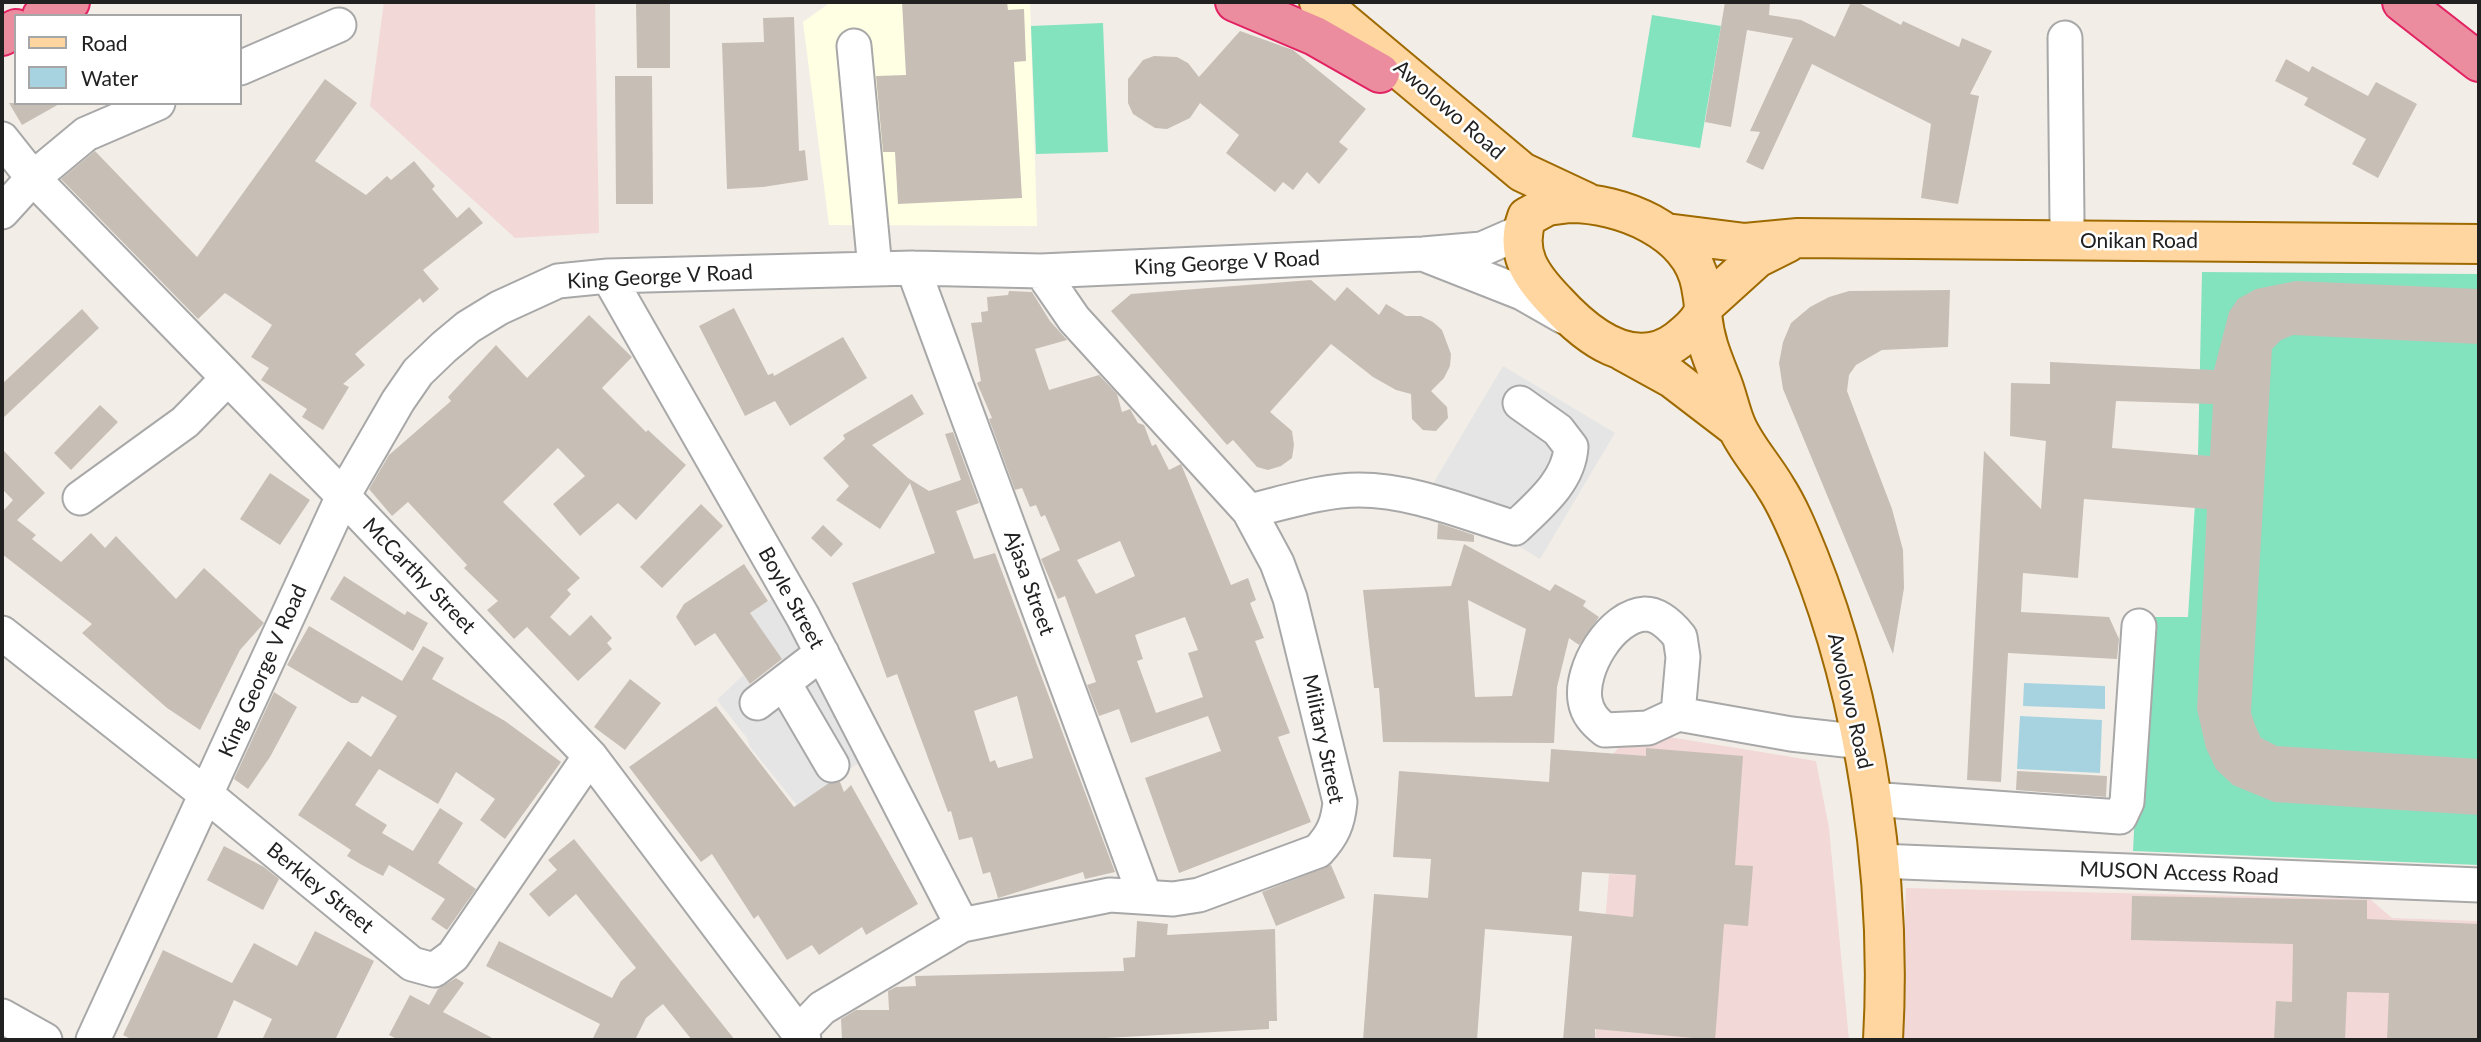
<!DOCTYPE html>
<style>
body{margin:0}
#map{position:relative;width:2481px;height:1042px;overflow:hidden;background:#f2eee7;font-family:Lato,sans-serif}
canvas{display:block}
.frame{position:absolute;inset:0;border:4px solid #212121;pointer-events:none}
.legend{position:absolute;left:14px;top:14px;width:228px;height:91px;box-sizing:border-box;background:#fff;border:2px solid #a6a6a6;margin:0;padding:9px 12px;list-style:none;font-size:21px;color:#212121}
.legend li{display:flex;align-items:center;gap:14px;height:35px}
.legend b{width:35px;border:2px solid #a6a6a6}
</style>
<div id="map">
<canvas width="2481" height="1042"></canvas>
<div class="frame"></div>
<ul class="legend">
<li><b style="height:9px;background:#ffd69f"></b>Road</li>
<li><b style="height:19px;background:#a7d3e0"></b>Water</li>
</ul>
</div>
<script>
const c = document.querySelector('canvas').getContext('2d');
c.lineJoin = 'round';
function paint(path, color) {
  c.fillStyle = color;
  c.fill(path, 'evenodd');
}
function trace(path, color, width, dash) {
  c.strokeStyle = color;
  c.lineWidth = width;
  c.lineCap = dash ? 'butt' : 'round';
  c.setLineDash(dash || []);
  c.stroke(path);
}
function write(font, color, halo, rows, align = 'center') {
  c.font = font + ' Lato,sans-serif';
  c.lineWidth = 5;
  c.setLineDash([]);
  c.textBaseline = 'middle';
  c.strokeStyle = halo;
  c.fillStyle = color;
  for (const [text, x, y, turn = 0] of rows) {
    c.save();
    c.translate(x, y);
    c.rotate((+turn || 0) * Math.PI / 180);
    c.textAlign = isNaN(turn) ? turn : align;
    if (halo) c.strokeText(text, 0, 0);
    c.fillText(text, 0, 0);
    c.restore();
  }
}
paint(new Path2D(`
 M384,2H595L599,233L515,238L370,106Z
 M1663,736L1816,761L1829,828L1849,1040H1595L1609,874L1636,875L1613,754L1625,740Z
 M1906,888L2370,899L2392,918L2479,921V1040H1900Z`), '#f2d8d7');
paint(new Path2D(`
 M831,2H1030L1037,226L829,225L803,22Z`), '#ffffe3');
paint(new Path2D(`
 M1652,15L1721,26L1700,148L1632,137Z
 M1103,23L1108,152L1036,154L1031,26Z
 M2202,272L2479,274V865L2133,851L2145,617H2188L2198,455Z`), '#83e3be');
paint(new Path2D(`
 M1503,366L1615,433L1540,559L1428,492Z
 M778,595L863,760L797,805L750,747L747,738L717,700L743,675L753,688L786,666L750,613Z`), '#e5e5e5');
paint(new Path2D(`
 M2024,683L2105,686V709L2023,706Z
 M2020,716L2102,720L2100,773L2017,769Z`), '#a7d3e0');
paint(new Path2D(`
 M636,2H670V68H637Z
 M902,2H1007L1008,10L1024,9L1026,61L1014,62L1022,198L898,204L895,152H883L876,76L906,75Z
 M1725,2H1770L1769,15L1801,20L1835,37L1851,2H1857L1901,25L1903,21L1959,47L1962,38L1992,51L1970,94L1979,96L1958,204L1921,198L1931,124L1812,64L1763,170L1746,162L1760,132L1750,131L1793,38L1747,30L1731,127L1705,122Z
 M794,17L799,151L805,150L808,180L763,187L727,189L722,43L764,42L763,18Z
 M1240,31L1293,50L1366,109L1339,142L1348,149L1319,184L1307,172L1293,190L1283,182L1275,192L1226,153L1239,135L1200,103L1190,118L1167,129L1155,128L1133,114L1128,103V79L1143,60L1154,56L1177,57L1188,63L1199,77Z
 M2286,59L2309,72L2312,66L2368,96L2376,82L2417,104L2378,178L2352,164L2366,139L2304,105L2308,98L2275,81Z
 M615,76H652L653,204H616Z
 M325,79L357,103L315,161L366,195L387,176L391,180L414,161L435,186L432,189L457,218L469,207L483,223L423,270L439,289L423,303L420,298L355,354L365,365L343,384L349,387L323,430L302,417L307,409L261,380L269,368L251,357L272,325L225,293L198,319L61,179L95,151L197,257Z
 M9,103H61L22,125Z
 M1311,280L1335,301L1347,287L1379,315L1386,304L1406,316H1421L1433,322L1442,330L1451,354L1450,366L1444,378L1431,391L1447,407L1448,418L1436,431L1423,430L1412,419L1411,394L1396,390L1373,377L1331,344L1270,412L1292,431L1294,445L1292,458L1281,466L1268,470L1257,467L1233,440L1227,445L1111,311L1131,294Z
 M2296,281L2479,289V344L2293,335L2281,340L2272,349L2251,712L2255,725L2261,738L2277,746L2479,759V815L2274,802L2233,785L2216,769L2206,748L2197,709L2207,509L2084,499L2078,578L2023,573L2021,612L2109,617L2119,639L2117,659L2008,653L2001,782L1967,780L1984,451L2041,509L2046,441L2010,436L2011,383L2050,384V362L2214,370L2229,312L2238,299L2256,289ZM2116,401L2213,404L2210,456L2112,448Z
 M1950,290L1948,347L1882,350L1856,365L1849,375L1847,391L1892,509L1903,550L1904,588L1893,654L1783,389L1779,363L1783,342L1791,323L1810,307L1829,297L1849,291Z
 M1009,291L1032,292L1050,321L1067,340L1035,349L1049,390L1099,375L1117,394L1122,412L1130,409L1138,423L1144,425L1152,446L1156,444L1169,470L1181,464L1231,585L1248,578L1256,600L1250,603L1264,638L1255,641L1290,733L1278,737L1311,822L1179,873L1145,778L1221,751L1208,716L1131,743L1119,709L1099,716L1087,685L1096,682L1065,596L1058,599L1041,559L1060,550L1045,515L1041,517L1036,505L1030,507L1022,488L1015,490L989,419L992,418L977,383L981,381L971,323L982,322L981,312L988,311L987,297L1008,295ZM1120,541L1135,576L1096,594L1077,560ZM1185,617L1198,650L1188,653L1203,697L1156,713L1137,661L1143,659L1135,635Z
 M734,308L768,375L773,373L774,376L843,337L867,378L790,426L775,401L745,416L699,326Z
 M82,309L99,328L2,419V384Z
 M589,315L632,357L602,388L646,432L648,430L686,465L636,520L618,503L580,536L553,504L585,476L558,448L503,502L580,578L567,590L571,594L550,617L570,636L591,615L612,638L607,643L612,649L578,681L527,627L514,639L487,610L498,601L464,568L467,565L408,502L392,516L369,489L389,455L451,401L448,397L496,345L527,378Z
 M912,394L924,414L872,445L908,478L929,491L961,480L945,434L953,432L979,503L956,511L974,559L995,553L1115,872L1085,879L1083,872L998,898L990,872L983,874L972,837L959,840L951,811L948,812L897,674L887,678L852,583L935,553L910,483L880,529L836,500L849,486L823,458L845,439L843,435ZM1017,696L1033,758L998,768L995,760L990,762L974,711Z
 M100,405L118,422L71,470L54,453Z
 M2,449L45,493L17,520L36,535L32,539L61,562L91,533L105,548L116,536L176,599L204,568L264,623L240,650L200,730L167,708L82,633L92,624L2,554V508L4,510L13,500L2,489Z
 M270,473L310,500L280,545L240,519Z
 M701,504L723,526L662,588L640,567Z
 M1438,523L1474,535V542L1437,539Z
 M823,525L843,544L831,557L811,538Z
 M1464,544L1550,591L1555,584L1586,601L1583,606L1599,617L1579,645L1569,638L1557,687L1554,743L1383,742L1379,688H1374L1363,590L1451,586ZM1468,600L1526,629L1512,696L1475,697Z
 M744,564L768,601L750,613L782,659L750,684L715,633L695,646L676,617L684,604Z
 M344,576L405,615L407,611L428,623L413,651L330,599Z
 M309,626L402,681L423,646L444,658L432,679L505,721L561,762L505,839L480,820L495,799L456,772L438,804L379,769L355,805L387,825L382,833L413,851L440,808L463,823L438,863L476,889L447,930L431,919L445,899L389,865L383,876L362,865L347,856L351,850L298,815L348,741L371,757L397,716L362,696L358,703H351L287,665Z
 M630,679L661,703L625,750L594,727Z
 M274,692L297,707L270,757L248,789L234,779Z
 M716,706L794,807L829,783L840,782L844,792L851,785L918,904L866,935L862,927L819,955L812,945L787,960L758,915L754,919L712,854L701,862L629,767Z
 M1646,748L1743,756L1735,865L1753,866L1748,926L1724,924L1715,1040L1595,1029V1040H1563L1572,936L1485,929L1477,1040H1363L1374,894L1428,898L1431,859L1393,857L1399,771L1549,782L1551,749L1646,756ZM1582,872L1636,875L1633,917L1579,911Z
 M2017,771L2107,776L2106,797L2016,790Z
 M574,839L735,1040H692L663,1004L646,1018L635,1040H592L600,1024L486,966L499,941L612,998L621,981L636,968L576,894L549,917L529,894L557,870L548,860Z
 M224,846L264,867L279,879L263,910L207,880Z
 M1331,865L1345,898L1276,926L1262,892Z
 M2132,896L2367,900V919L2479,924V1040H2387L2389,993L2347,992L2345,1040H2274L2276,1001L2292,1002L2293,944L2131,940Z
 M1137,921L1168,924L1167,935L1275,929L1277,1021H1269V1029L1069,1040H842L841,1019L856,1010H889L888,991L896,987L916,986L915,976L1124,971L1123,958L1135,957Z
 M315,931L374,961L335,1040H262L272,1019L234,1000L216,1040H133L123,1035L163,950L232,983L254,943L297,966Z
 M456,978L464,983L443,1012L496,1040H399L389,1035L410,995L429,1005L438,989Z`), '#c7beb6');
const minor = new Path2D(`
 M2065,38L2067,220
 M854,46L875,269
 M240,68L339,25
 M2,139L33,178L343,496L590,756L804,1040
 M2,212L33,178L86,134L158,103
 M1428,256L1522,293L1564,317
 M913,268L1145,897
 M608,276L803,617L962,925
 M80,498L185,422L227,379
 M1249,511C1284,503 1322,490 1359,490C1412,490 1466,513 1515,528C1539,505 1569,481 1571,447L1558,430L1520,403
 M2,633L208,796L412,964L434,970L453,956L590,756
 M784,683L832,765
 M757,703L822,653
 M1678,714L1683,657L1680,637C1672,627 1660,614 1645,614C1611,616 1580,669 1585,700C1587,714 1595,722 1605,730L1648,728L1678,714L1791,734L1863,742
 M1870,799L2120,817L2127,802L2139,626
 M1878,861L2479,885
 M2,1016L45,1040
 M799,1032L822,1008L962,925L1110,895L1173,899L1199,895L1318,851C1333,835 1338,823 1340,802L1290,598L1277,563L1249,511L1074,319L1041,271
 M93,1040L343,496L398,401L418,372L444,347L468,327L499,308L558,281L608,276L913,268L1041,271L1423,254L1482,249L1521,232`);
const major = new Path2D(`
 M1319,2L1522,172L1586,202
 M1570,203C1620,203 1691,230 1701,286C1702,294 1705,304 1703,312C1699,323 1687,333 1678,340C1634,374 1586,335 1555,301C1531,276 1514,253 1527,217L1547,206Z
 M1666,233L1745,243L1798,238L2479,244
 M1704,306L1757,258L1787,243
 M1702,314C1705,341 1711,355 1721,380C1727,394 1730,411 1736,425C1745,447 1764,467 1776,488C1789,508 1799,533 1808,555C1867,702 1892,882 1883,1040
 M1623,351L1672,378L1736,427`);
const highway = new Path2D(`
 M1235,2L1315,36L1380,73
 M2402,2L2479,62
 M42,16L70,2
 M2,36L16,29`);
trace(minor, '#a8a8a8', 37);
trace(major, '#9e6a00', 42);
trace(highway, '#e22263', 42);
trace(minor, '#fff', 33);
trace(major, '#ffd69f', 38);
trace(highway, '#eb8d9e', 38);
write('21px', '#212121', '#fff', [
 ["Awolowo Road",1449,110,41],
 ["Onikan Road",2139,241],
 ["King George V Road",1227,263,-3],
 ["King George V Road",660,277,-3],
 ["McCarthy Street",419,576,46],
 ["Ajasa Street",1029,583,70],
 ["Boyle Street",791,598,61],
 ["King George V Road",263,671,-66],
 ["Awolowo Road",1850,701,77],
 ["Military Street",1323,739,78],
 ["MUSON Access Road",2179,873,2],
 ["Berkley Street",320,888,39]
]);
</script>
